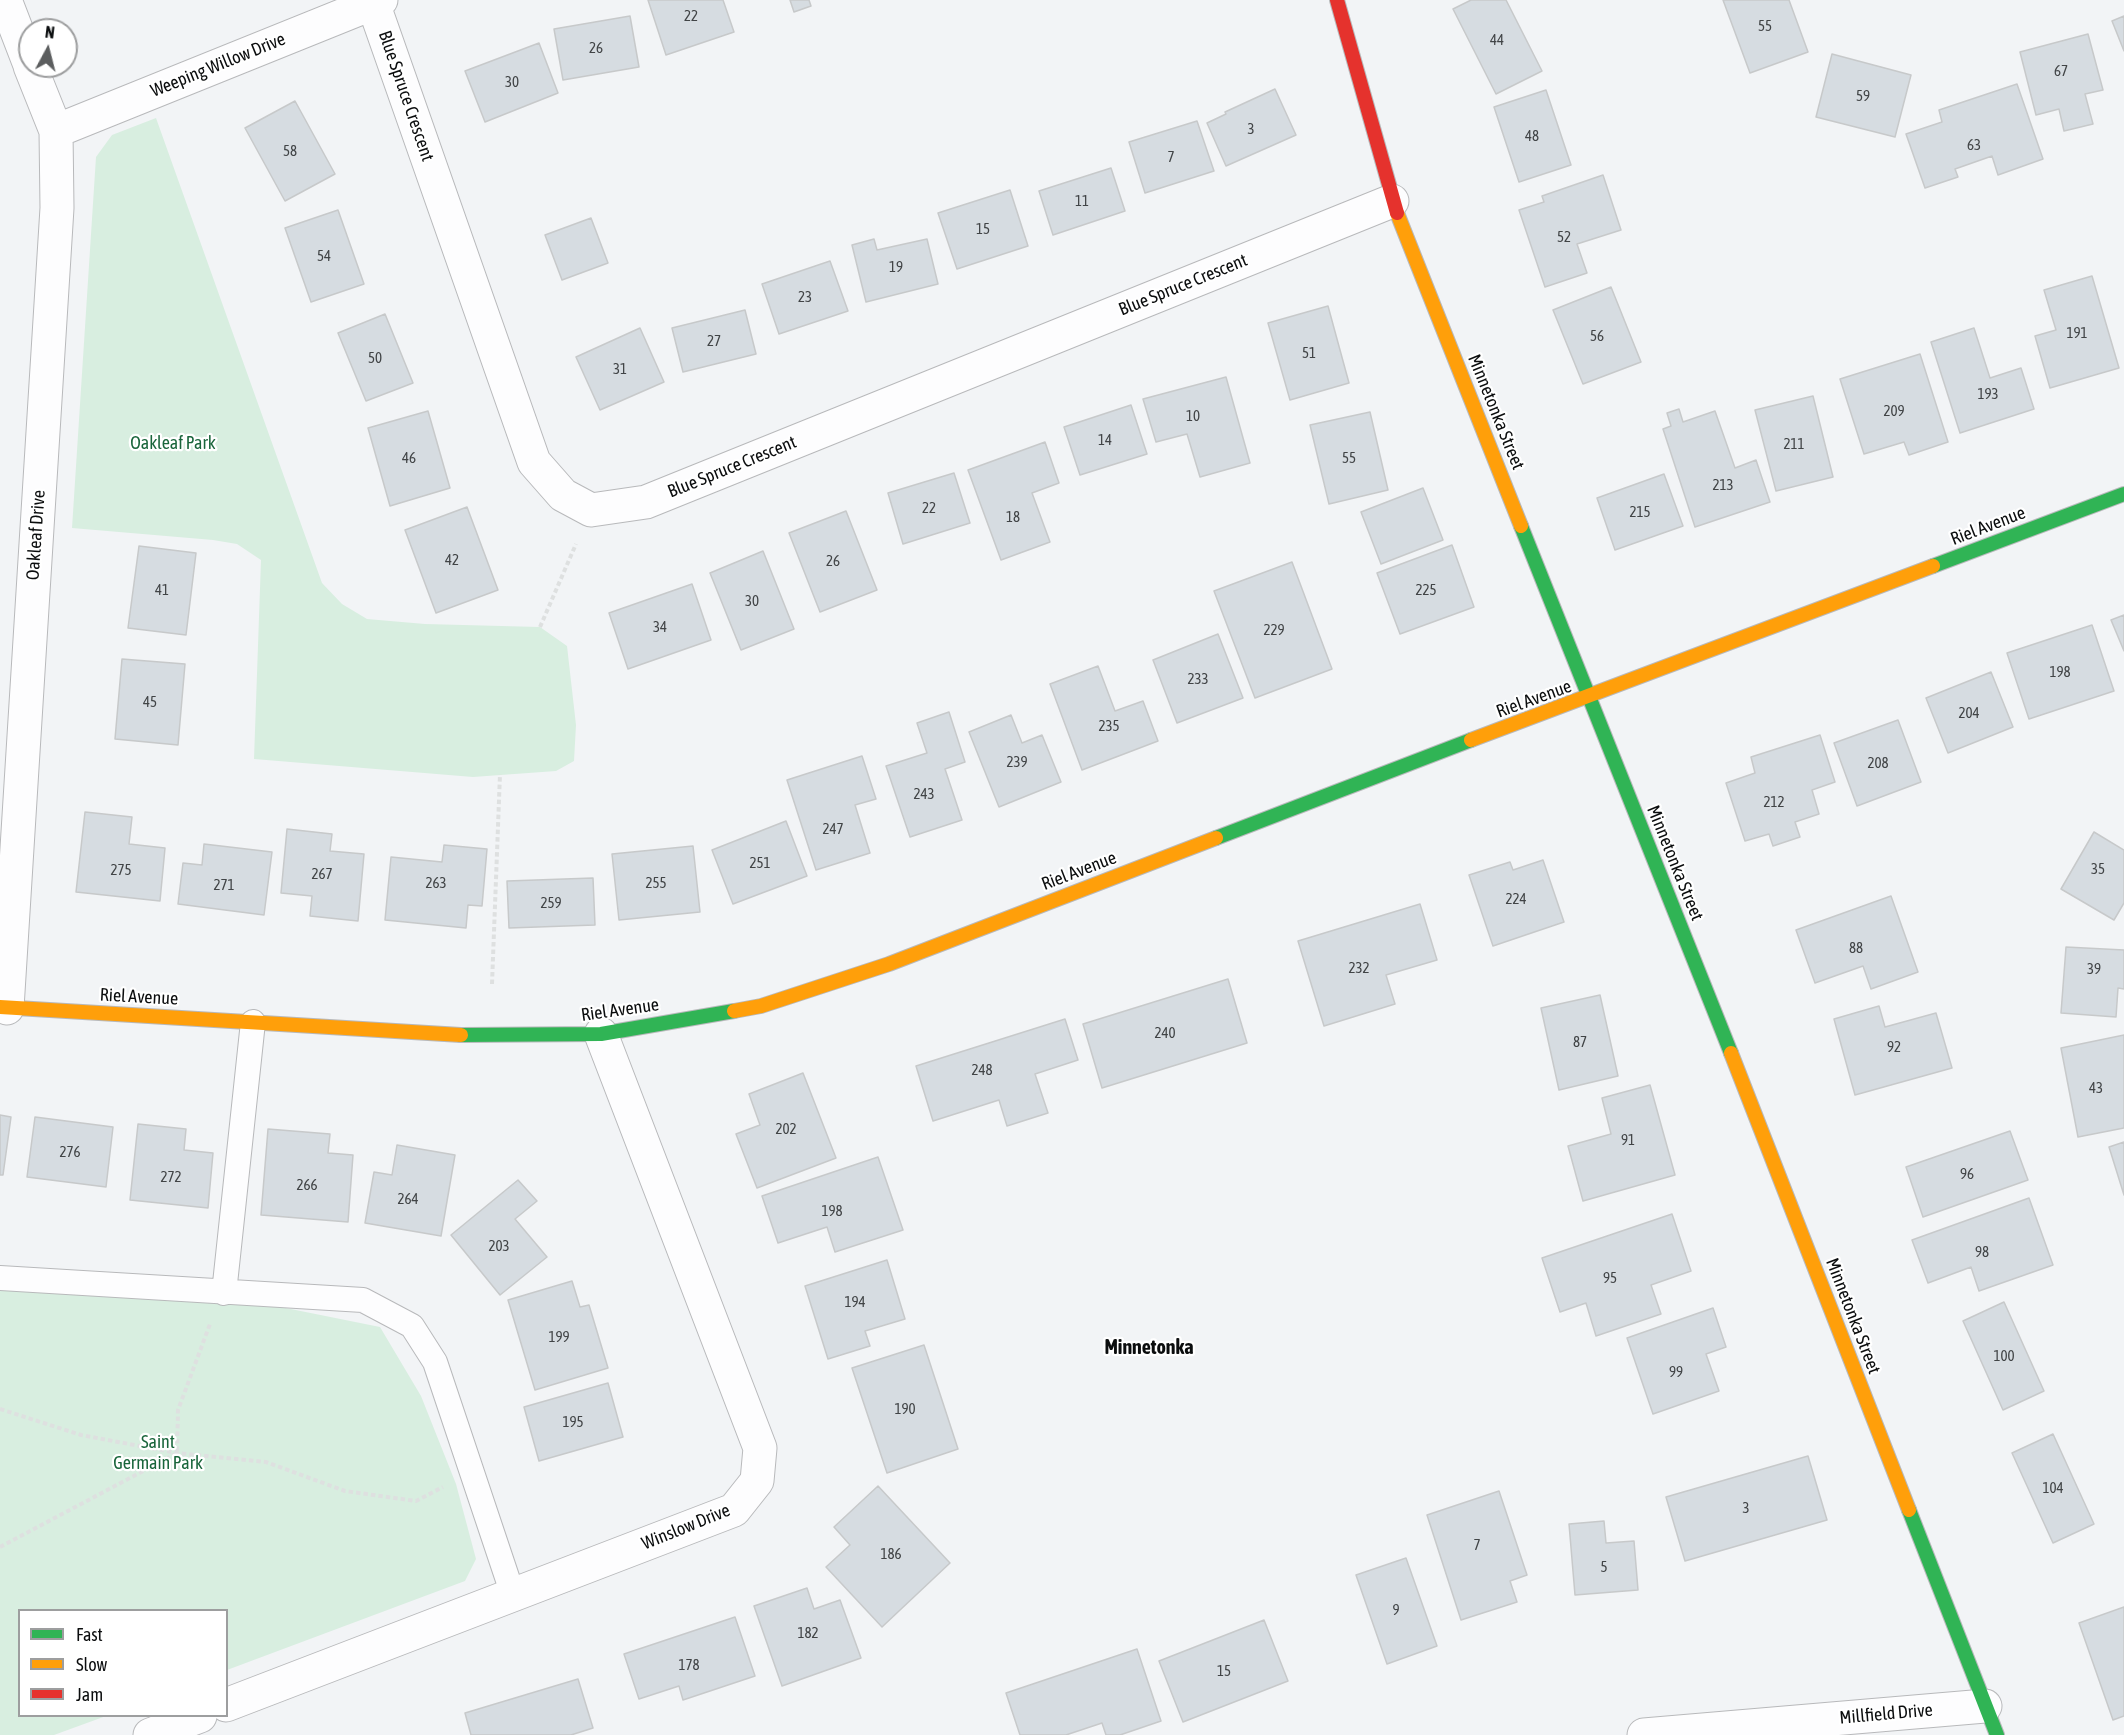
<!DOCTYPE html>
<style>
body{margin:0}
#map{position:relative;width:2124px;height:1735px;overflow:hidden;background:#f2f4f6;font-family:"Asap Condensed",sans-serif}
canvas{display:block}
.legend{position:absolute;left:18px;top:1609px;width:210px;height:108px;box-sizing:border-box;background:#fff;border:2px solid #9d9e9f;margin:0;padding:8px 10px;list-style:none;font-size:18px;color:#0b0d0e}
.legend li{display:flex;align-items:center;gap:12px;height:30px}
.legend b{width:30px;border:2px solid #9d9e9f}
.north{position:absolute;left:18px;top:18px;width:60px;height:60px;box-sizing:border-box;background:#fff;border:2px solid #9d9e9f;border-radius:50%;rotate:7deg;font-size:16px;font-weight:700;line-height:24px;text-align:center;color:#0b0d0e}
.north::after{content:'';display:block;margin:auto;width:21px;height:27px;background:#5c5e5f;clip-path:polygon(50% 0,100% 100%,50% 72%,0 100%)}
</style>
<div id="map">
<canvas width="2124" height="1735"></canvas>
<ul class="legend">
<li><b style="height:8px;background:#30b455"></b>Fast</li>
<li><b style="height:8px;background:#ff9f0a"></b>Slow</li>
<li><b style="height:8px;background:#e5322d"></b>Jam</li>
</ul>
<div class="north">N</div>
</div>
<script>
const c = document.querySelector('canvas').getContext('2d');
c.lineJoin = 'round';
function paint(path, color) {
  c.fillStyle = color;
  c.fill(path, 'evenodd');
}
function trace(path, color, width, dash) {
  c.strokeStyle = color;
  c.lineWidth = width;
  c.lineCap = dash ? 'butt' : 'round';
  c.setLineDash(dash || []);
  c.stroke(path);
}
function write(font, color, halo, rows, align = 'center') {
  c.font = font + ' "Asap Condensed",sans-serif';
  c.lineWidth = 4.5;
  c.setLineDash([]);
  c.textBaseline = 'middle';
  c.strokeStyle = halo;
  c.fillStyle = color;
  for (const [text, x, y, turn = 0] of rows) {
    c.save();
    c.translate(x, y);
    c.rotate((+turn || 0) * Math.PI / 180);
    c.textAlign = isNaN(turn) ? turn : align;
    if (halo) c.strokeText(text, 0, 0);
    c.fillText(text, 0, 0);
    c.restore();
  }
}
paint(new Path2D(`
 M156,118L322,583L342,604L367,619L425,624L540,627L567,646L576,725L574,761L556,771L473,777L254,759L261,560L237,544L213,540L72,528L96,157L112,135Z
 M0,1285L246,1300L380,1327L421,1396L456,1484L476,1559L465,1581L227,1670L226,1610H20V1716H106L54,1735H0Z`), '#d8eee0');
const building = new Path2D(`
 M648,0H723L734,32L666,55Z
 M790,0H809L811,6L794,12Z
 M1471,0H1506L1542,71L1496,94L1453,9Z
 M1723,0H1789L1808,52L1750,73Z
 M630,16L639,67L563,80L554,29Z
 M2124,16V51L2112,21Z
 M2088,34L2103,90L2085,94L2093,124L2064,131L2059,109L2036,115L2020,52Z
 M539,43L558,93L485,122L465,71Z
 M1832,54L1911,75L1895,137L1816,117Z
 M2017,84L2043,159L1998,175L1992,156L1955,169L1958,177L1925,188L1906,134L1942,122L1939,110Z
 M1275,89L1296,135L1226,166L1207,123L1226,114L1225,112Z
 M1546,90L1571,165L1519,182L1494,107Z
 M295,101L335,174L285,201L245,128Z
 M1197,121L1214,171L1145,193L1129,142Z
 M1111,168L1125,211L1053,235L1039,191Z
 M1603,175L1621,230L1577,244L1587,273L1545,287L1519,210L1544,202L1542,196Z
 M1010,190L1028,246L957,269L938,213Z
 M338,210L364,284L311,302L285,228Z
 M591,218L608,263L562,280L545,235Z
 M874,239L877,250L927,239L938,284L866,302L852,245Z
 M830,261L848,311L779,334L762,284Z
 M2092,276L2119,368L2050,388L2035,336L2056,330L2044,290Z
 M1611,287L1641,362L1583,384L1553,310Z
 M1328,306L1349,383L1290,400L1268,323Z
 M745,310L756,354L683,372L672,328Z
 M385,314L413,383L366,401L338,333Z
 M640,328L664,382L600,410L576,357Z
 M1974,328L1990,378L2021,368L2034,409L1960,433L1931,342Z
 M1920,354L1948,442L1909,455L1904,442L1864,454L1840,379Z
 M1226,377L1250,463L1200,477L1187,434L1156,442L1143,399Z
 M1813,396L1833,477L1776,491L1755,410Z
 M1131,405L1147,454L1080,475L1064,427Z
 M1679,409L1683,422L1715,411L1735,468L1756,460L1770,502L1695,527L1663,429L1671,426L1667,413Z
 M428,411L450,488L390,506L368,428Z
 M1370,412L1388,490L1329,504L1310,425Z
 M1045,442L1059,483L1032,493L1050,542L1001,560L968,470Z
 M954,473L970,523L903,544L888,493Z
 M1664,474L1683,526L1615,550L1597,498Z
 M1423,488L1443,540L1381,564L1361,512Z
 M467,507L498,590L436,613L405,530Z
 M846,511L877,590L820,612L789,533Z
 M1452,545L1474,607L1400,634L1377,573Z
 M139,546L196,553L186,635L128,628Z
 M763,551L794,629L741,650L710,573Z
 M1292,562L1332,669L1255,698L1214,591Z
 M692,584L711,640L628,669L609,613Z
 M2124,615V651L2111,620Z
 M2092,625L2114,691L2029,719L2007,653Z
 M1218,634L1243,698L1177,723L1153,660Z
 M122,659L185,664L178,745L115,739Z
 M1098,666L1115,711L1143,701L1158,741L1082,770L1050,684Z
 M1991,672L2013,727L1948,753L1926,698Z
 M949,712L965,762L945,769L962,820L910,837L886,766L927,753L917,723Z
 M1011,715L1022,743L1042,735L1061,782L999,807L969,732Z
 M1898,720L1921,782L1857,806L1834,743Z
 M1820,735L1835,782L1812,790L1819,814L1795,822L1800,837L1773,846L1769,834L1745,841L1726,783L1755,773L1751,757Z
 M862,756L876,799L855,805L870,853L816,870L787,780Z
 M85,812L132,817L129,844L165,848L160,901L76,892Z
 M786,821L807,876L733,904L712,850Z
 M287,829L332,834L330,851L364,854L358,921L310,916L312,896L281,893Z
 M2094,832L2124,850V903L2114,920L2061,889Z
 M204,844L272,852L264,915L178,904L183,863L202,865Z
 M444,845L487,849L482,906L468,905L466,928L385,920L391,857L442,862Z
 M693,846L700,912L619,920L612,854Z
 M1543,860L1564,922L1493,946L1469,875L1510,862L1513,870Z
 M593,878L595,925L509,928L507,881Z
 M1891,896L1918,972L1871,989L1863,966L1815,983L1796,930Z
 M1420,904L1437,960L1386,975L1395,1004L1324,1026L1298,941Z
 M2066,947L2124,950V989L2118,988L2116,1017L2061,1013Z
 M1228,979L1247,1043L1102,1088L1083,1024Z
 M1600,995L1618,1076L1559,1090L1541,1008Z
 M1879,1006L1885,1027L1936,1013L1952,1068L1855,1095L1834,1019Z
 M1065,1019L1078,1060L1035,1074L1048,1113L1007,1126L999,1100L933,1121L916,1066Z
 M2124,1035V1128L2078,1137L2061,1048Z
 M803,1073L836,1158L757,1188L736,1134L760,1125L749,1094Z
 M1650,1085L1675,1175L1583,1201L1568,1146L1611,1134L1602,1098Z
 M0,1115L11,1117L3,1175H0Z
 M35,1117L113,1127L106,1187L27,1177Z
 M138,1124L186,1129L184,1150L213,1153L208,1208L130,1200Z
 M268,1129L330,1134L328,1153L353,1155L348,1222L261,1215Z
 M2010,1131L2028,1180L1923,1217L1906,1167Z
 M2124,1142V1195L2109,1147Z
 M397,1145L455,1155L441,1236L365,1223L374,1172L392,1175Z
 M878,1157L903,1230L835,1252L827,1227L778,1243L762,1196Z
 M518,1180L537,1201L515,1219L547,1257L500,1295L451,1235Z
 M2029,1198L2053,1265L1979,1291L1971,1267L1928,1283L1912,1240Z
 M1672,1214L1691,1271L1651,1285L1661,1314L1596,1336L1586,1303L1560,1312L1542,1258Z
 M887,1260L905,1319L865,1331L870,1346L828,1359L805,1286Z
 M572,1281L580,1307L589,1305L608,1368L535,1390L508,1300Z
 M2004,1302L2044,1391L2003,1410L1963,1321Z
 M1713,1308L1726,1347L1706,1354L1719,1391L1653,1414L1627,1338Z
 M924,1345L958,1449L887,1473L852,1368Z
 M608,1383L623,1437L539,1461L524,1407Z
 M2053,1434L2094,1524L2053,1543L2012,1453Z
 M1808,1456L1827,1520L1685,1561L1666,1497Z
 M878,1486L950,1563L882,1627L826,1567L850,1545L834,1527Z
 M1499,1491L1527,1575L1510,1581L1517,1602L1461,1620L1427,1515Z
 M1604,1521L1606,1543L1634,1541L1638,1590L1575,1595L1569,1524Z
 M1406,1558L1437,1646L1387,1664L1356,1575Z
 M807,1588L814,1609L840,1600L861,1658L782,1686L754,1606Z
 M2124,1607V1716L2113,1720L2079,1623Z
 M735,1617L755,1676L683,1700L679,1686L639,1699L624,1654Z
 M1264,1620L1288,1681L1183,1722L1159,1661Z
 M1137,1649L1161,1721L1120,1735H1106L1102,1723L1066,1735H1020L1006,1693Z
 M578,1679L593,1728L571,1735H471L465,1713Z`);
paint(building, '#d6dce1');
trace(building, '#c7c9ca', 1.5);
const lane = new Path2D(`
 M0,1278L363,1300L412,1326L435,1362L513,1595
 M224,1293L253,1022`);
const street = new Path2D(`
 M5,0L30,65
 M373,3L534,462L563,495L591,510L646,502L1392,201
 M56,131L381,0
 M7,1008L57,208L56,131L30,66
 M226,1705L734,1510L757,1481L760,1448L601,1034
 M150,1735L200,1716
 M1644,1735L1985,1706`);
const fast = new Path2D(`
 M1521,526L1731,1053
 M1933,566L2124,494
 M1216,838L1471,740
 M461,1035L601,1034L734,1011
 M1909,1510L1997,1735`);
const slow = new Path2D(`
 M1397,213L1521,526
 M1471,740L1933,566
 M0,1007L461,1035
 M734,1011L761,1006L889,964L1216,838
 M1731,1053L1909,1510`);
const jam = new Path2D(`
 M1337,0L1397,213`);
trace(lane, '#b8b9bb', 26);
trace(street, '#b8b9bb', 35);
trace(fast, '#b8b9bb', 16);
trace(slow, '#b8b9bb', 16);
trace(jam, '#b8b9bb', 16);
trace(new Path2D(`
 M540,627L576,544
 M492,984L500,774
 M0,1409L81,1435L177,1453L266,1462L345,1491L416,1501L443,1487
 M0,1547L177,1453L178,1410L210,1324`), '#dee0e0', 4, [4.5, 3]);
trace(lane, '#fdfdfe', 24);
trace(street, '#fdfdfe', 33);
trace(fast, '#30b455', 14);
trace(slow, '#ff9f0a', 14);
trace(jam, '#e5322d', 14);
write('15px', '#414446', null, [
 ["22",691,16],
 ["55",1765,26],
 ["44",1497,40],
 ["26",596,48],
 ["67",2061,71],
 ["30",512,82],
 ["59",1863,96],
 ["3",1251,129],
 ["48",1532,136],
 ["63",1974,145],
 ["58",290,151],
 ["7",1171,157],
 ["11",1082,201],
 ["15",983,229],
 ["52",1564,237],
 ["54",324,256],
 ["19",896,267],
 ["23",805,297],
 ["191",2077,333],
 ["56",1597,336],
 ["27",714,341],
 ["51",1309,353],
 ["50",375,358],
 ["31",620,369],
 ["193",1988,394],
 ["209",1894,411],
 ["10",1193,416],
 ["14",1105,440],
 ["211",1794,444],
 ["46",409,458],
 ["55",1349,458],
 ["213",1723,485],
 ["22",929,508],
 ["215",1640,512],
 ["18",1013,517],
 ["42",452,560],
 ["26",833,561],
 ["41",162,590],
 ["225",1426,590],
 ["30",752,601],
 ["34",660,627],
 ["229",1274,630],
 ["198",2060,672],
 ["233",1198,679],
 ["45",150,702],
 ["204",1969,713],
 ["235",1109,726],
 ["239",1017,762],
 ["208",1878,763],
 ["243",924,794],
 ["212",1774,802],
 ["247",833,829],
 ["251",760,863],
 ["35",2098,869],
 ["275",121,870],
 ["267",322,874],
 ["263",436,883],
 ["255",656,883],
 ["271",224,885],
 ["224",1516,899],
 ["259",551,903],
 ["88",1856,948],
 ["232",1359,968],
 ["39",2094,969],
 ["240",1165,1033],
 ["87",1580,1042],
 ["92",1894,1047],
 ["248",982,1070],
 ["43",2096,1088],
 ["202",786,1129],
 ["91",1628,1140],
 ["276",70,1152],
 ["96",1967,1174],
 ["272",171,1177],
 ["266",307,1185],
 ["264",408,1199],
 ["198",832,1211],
 ["203",499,1246],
 ["98",1982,1252],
 ["95",1610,1278],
 ["194",855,1302],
 ["199",559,1337],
 ["100",2004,1356],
 ["99",1676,1372],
 ["190",905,1409],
 ["195",573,1422],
 ["104",2053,1488],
 ["3",1746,1508],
 ["7",1477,1545],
 ["186",891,1554],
 ["5",1604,1567],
 ["9",1396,1610],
 ["182",808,1633],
 ["178",689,1665],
 ["15",1224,1671]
]);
write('18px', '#0b0d0e', '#fff', [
 ["Weeping Willow Drive",218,65,-22],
 ["Blue Spruce Crescent",406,96,71],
 ["Blue Spruce Crescent",1183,285,-22],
 ["Minnetonka Street",1496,412,68],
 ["Blue Spruce Crescent",732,467,-22],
 ["Riel Avenue",1988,526,-21],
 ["Oakleaf Drive",36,535,-86],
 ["Riel Avenue",1534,699,-20],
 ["Minnetonka Street",1675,863,68],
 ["Riel Avenue",1079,871,-21],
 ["Riel Avenue",139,997,3],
 ["Riel Avenue",620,1010,-8],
 ["Minnetonka Street",1853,1316,69],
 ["Winslow Drive",686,1527,-22],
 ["Millfield Drive",1886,1714,-5]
]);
write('18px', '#19653b', '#fff', [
 ["Oakleaf Park",173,443],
 ["Saint",158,1442],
 ["Germain Park",158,1463]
]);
write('bold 20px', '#0b0d0e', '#fff', [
 ["Minnetonka",1149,1348]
]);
</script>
